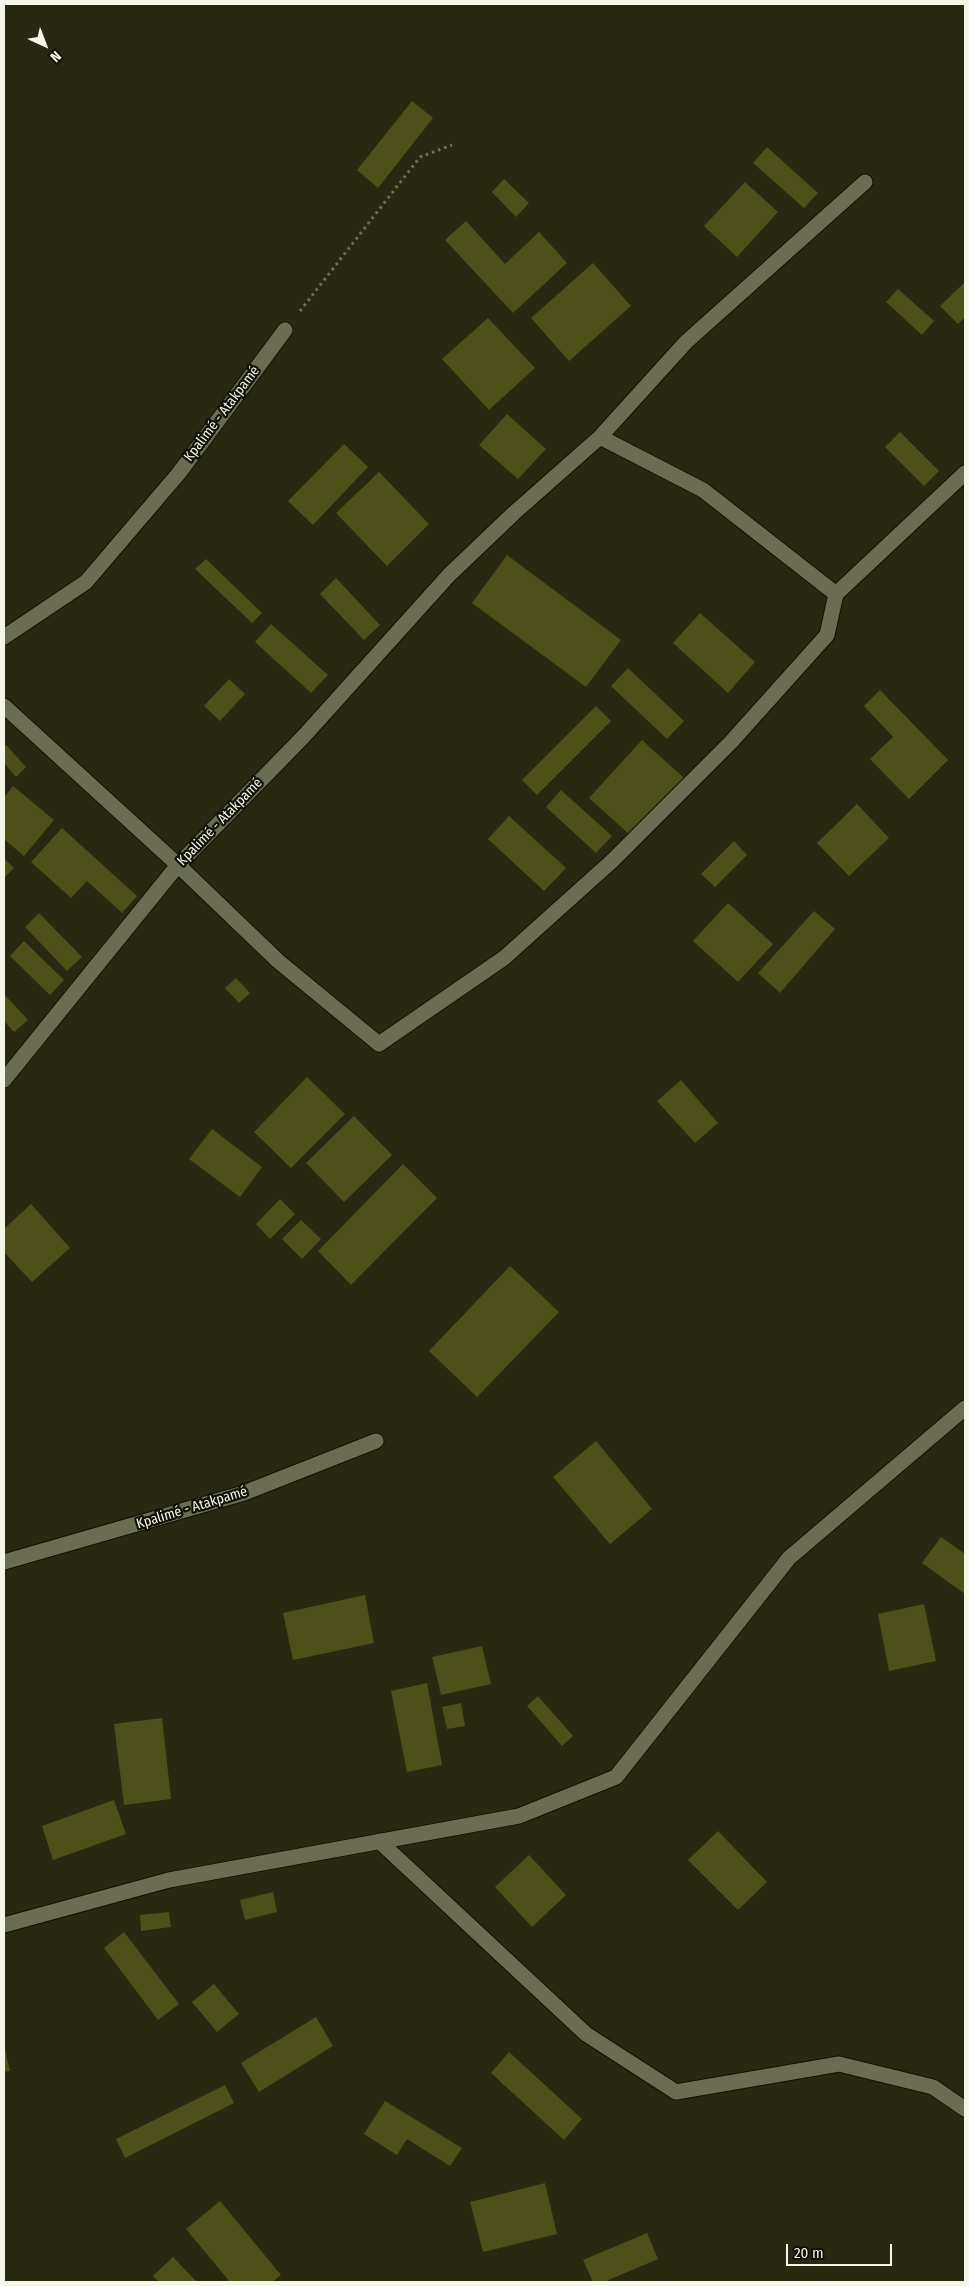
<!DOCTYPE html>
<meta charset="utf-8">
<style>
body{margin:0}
#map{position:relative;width:969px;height:2286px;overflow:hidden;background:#282910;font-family:"Fira Sans Condensed",sans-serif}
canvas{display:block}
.frame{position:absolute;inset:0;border:5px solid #f4f6e6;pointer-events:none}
.north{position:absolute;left:20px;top:20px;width:50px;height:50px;-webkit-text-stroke:4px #101107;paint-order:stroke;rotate:137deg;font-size:14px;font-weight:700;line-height:20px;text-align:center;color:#f4f6e6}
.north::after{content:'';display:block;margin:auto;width:18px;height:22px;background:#f4f6e6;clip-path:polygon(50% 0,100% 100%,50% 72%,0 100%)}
.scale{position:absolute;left:786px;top:2244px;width:106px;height:22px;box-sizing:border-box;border:2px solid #f4f6e6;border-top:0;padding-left:6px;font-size:15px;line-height:18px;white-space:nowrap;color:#f4f6e6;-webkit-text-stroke:4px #101107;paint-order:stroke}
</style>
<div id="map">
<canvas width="969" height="2286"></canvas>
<div class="frame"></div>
<div class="north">N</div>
<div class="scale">20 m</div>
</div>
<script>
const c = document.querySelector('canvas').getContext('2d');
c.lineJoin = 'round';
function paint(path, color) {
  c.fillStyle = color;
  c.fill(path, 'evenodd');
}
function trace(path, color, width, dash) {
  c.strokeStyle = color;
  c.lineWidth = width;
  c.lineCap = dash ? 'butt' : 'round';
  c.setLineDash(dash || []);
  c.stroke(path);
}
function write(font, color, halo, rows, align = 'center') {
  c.font = font + ' "Fira Sans Condensed",sans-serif';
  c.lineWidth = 4.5;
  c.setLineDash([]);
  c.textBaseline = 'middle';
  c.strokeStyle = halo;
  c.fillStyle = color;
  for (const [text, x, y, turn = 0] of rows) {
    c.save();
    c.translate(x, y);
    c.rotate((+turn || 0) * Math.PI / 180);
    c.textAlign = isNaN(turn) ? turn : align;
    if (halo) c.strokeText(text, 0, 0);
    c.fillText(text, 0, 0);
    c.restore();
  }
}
paint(new Path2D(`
 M412,101L433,118L378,188L357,170Z
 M767,147L818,193L804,208L753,163Z
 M504,179L529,203L516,217L492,192Z
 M745,182L778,212L737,257L704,226Z
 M466,221L505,264L539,232L567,263L513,313L445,240Z
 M593,263L631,306L569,361L531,318Z
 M965,282V317L958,324L940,306Z
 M898,289L934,321L922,335L886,302Z
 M488,318L535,368L489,410L442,359Z
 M507,414L546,449L518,479L479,445Z
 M900,432L939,471L924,486L885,447Z
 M344,444L368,467L313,525L288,501Z
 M379,472L429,524L387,566L336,513Z
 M507,555L621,640L586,687L472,603Z
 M206,559L262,613L252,623L195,569Z
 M336,578L380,625L364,640L320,594Z
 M700,613L755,662L728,693L673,643Z
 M271,624L328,675L311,693L255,642Z
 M628,668L684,721L667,739L611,686Z
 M229,679L245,694L220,721L204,706Z
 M880,690L948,760L909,799L870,759L893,737L864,706Z
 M596,706L611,721L537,795L522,780Z
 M642,740L684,778L631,836L589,798Z
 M6,745L26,767L16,777L4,763V748Z
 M13,786L54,820L24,856L4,839V797Z
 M561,790L612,836L596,853L546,807Z
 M857,804L889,838L849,876L817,843Z
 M509,816L566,868L544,891L488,839Z
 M62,828L137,896L122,913L87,881L71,898L31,862Z
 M734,841L747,855L715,887L701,874Z
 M4,858L14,868L4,878Z
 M728,903L773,944L738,982L693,941Z
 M814,911L835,929L780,993L758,973Z
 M39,913L82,957L67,971L25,927Z
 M24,941L64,980L50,995L10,956Z
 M236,978L250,993L239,1003L225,988Z
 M4,994L28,1020L14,1032L4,1021Z
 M307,1077L345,1114L291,1168L254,1132Z
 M681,1080L718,1123L695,1143L657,1101Z
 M354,1116L392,1155L344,1202L306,1163Z
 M212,1129L262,1167L240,1197L189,1159Z
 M403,1164L437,1198L351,1285L318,1251Z
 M280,1199L295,1214L270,1239L256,1224Z
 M31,1204L70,1248L32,1282L4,1252V1229Z
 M301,1220L321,1239L302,1259L282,1239Z
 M510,1266L559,1312L477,1397L429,1351Z
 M596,1441L652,1509L610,1544L553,1477Z
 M941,1537L965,1554V1594L922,1563Z
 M365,1595L374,1643L293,1660L283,1613Z
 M924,1604L936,1661L889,1671L878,1614Z
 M482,1646L491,1684L441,1695L432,1657Z
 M427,1683L442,1765L407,1772L391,1691Z
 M538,1696L573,1736L562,1746L527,1706Z
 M461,1703L465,1726L447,1729L442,1707Z
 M162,1718L171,1799L124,1805L114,1724Z
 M114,1800L126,1834L53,1860L42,1826Z
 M718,1831L767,1882L738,1910L688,1860Z
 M529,1855L566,1895L532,1927L495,1887Z
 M273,1892L277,1912L245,1920L240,1900Z
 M169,1912L171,1927L141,1931L140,1915Z
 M124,1932L179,2004L158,2020L104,1948Z
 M214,1984L239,2014L217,2032L192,2002Z
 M316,2017L333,2046L259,2092L241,2063Z
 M4,2045L10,2071L4,2072Z
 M509,2052L582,2119L564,2140L491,2073Z
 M225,2085L234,2103L125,2158L116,2139Z
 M385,2101L462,2148L450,2166L407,2139L397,2155L364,2134Z
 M545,2183L557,2234L483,2252L470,2202Z
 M220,2201L281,2275L272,2282H230L186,2229Z
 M647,2233L658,2259L604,2282H593L583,2260Z
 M173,2257L197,2282H159L153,2276Z`), '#4d5019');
const street = new Path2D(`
 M600,437L686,342L865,182
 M4,637L86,582L179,473L285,330
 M4,706L178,865L278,961L379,1044L504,958L612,861L731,742L827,635L836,594L965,473
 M4,1080L178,865L304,736L449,575L514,513L600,437L703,490L836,594
 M4,1562L244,1493L376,1441
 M379,1841L586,2034L676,2092L839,2064L933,2087L965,2109
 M4,1925L169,1880L519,1816L616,1777L789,1558L965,1408`);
trace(street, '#111200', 17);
trace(new Path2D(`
 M300,311L420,157L452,145`), '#6f705a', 3, [2.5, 4]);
trace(street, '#6b6d52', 15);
write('14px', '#f4f6e6', '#101107', [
 ["Kpalimé - Atakpamé",222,414,-53],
 ["Kpalimé - Atakpamé",220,822,-46],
 ["Kpalimé - Atakpamé",192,1508,-17]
]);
</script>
